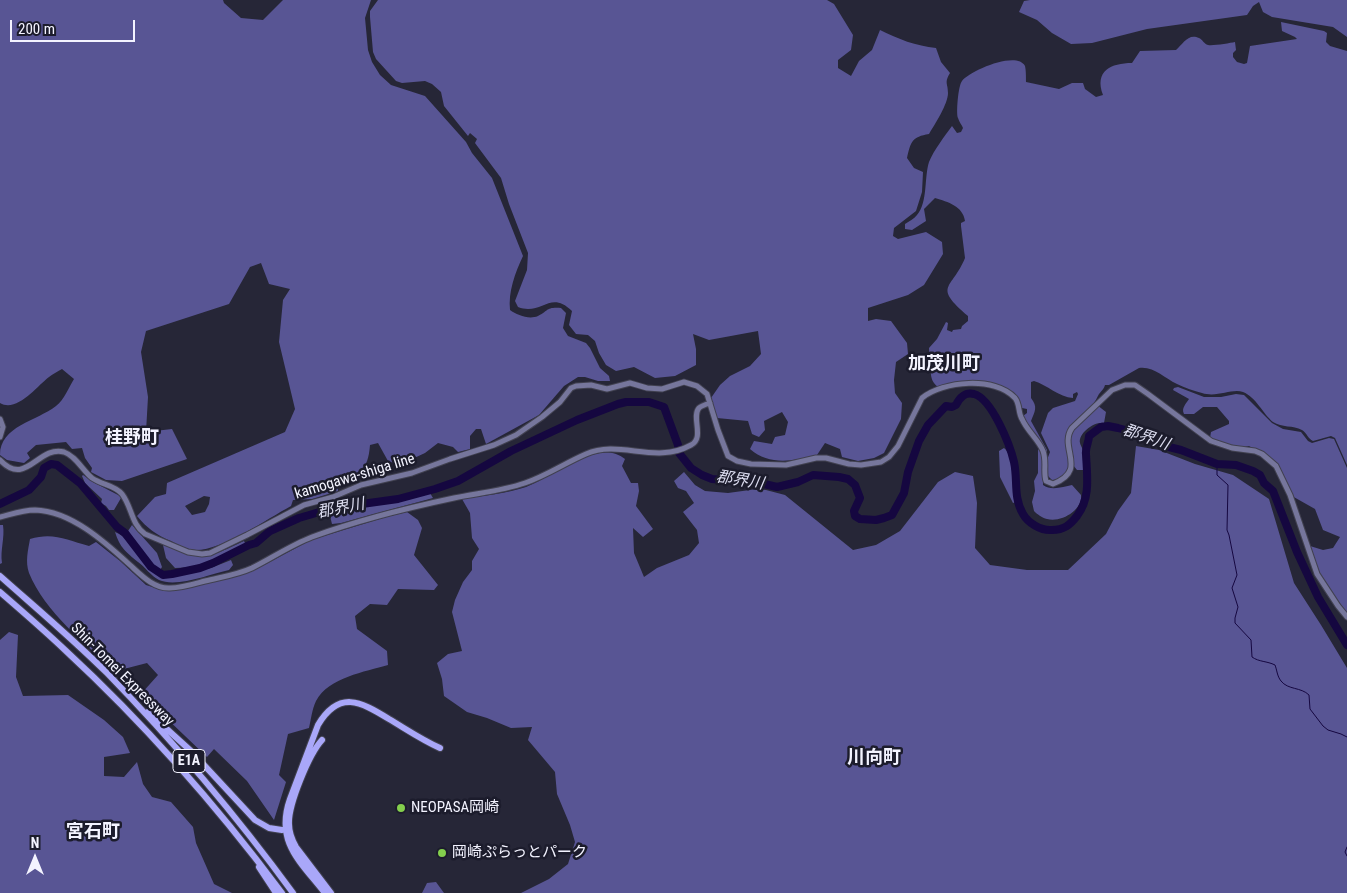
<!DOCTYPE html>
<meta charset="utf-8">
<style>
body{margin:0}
#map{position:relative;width:1347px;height:893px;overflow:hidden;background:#262637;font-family:"Roboto Condensed",sans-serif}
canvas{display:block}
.north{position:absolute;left:10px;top:833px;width:50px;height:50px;-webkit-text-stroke:4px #1c1c2c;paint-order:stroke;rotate:0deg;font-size:14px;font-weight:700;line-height:20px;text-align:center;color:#f3f3ff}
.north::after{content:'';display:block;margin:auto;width:18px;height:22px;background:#f3f3ff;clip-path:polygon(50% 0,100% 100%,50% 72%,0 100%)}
.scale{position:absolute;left:10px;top:20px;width:125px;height:22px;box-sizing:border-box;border:2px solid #f3f3ff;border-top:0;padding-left:6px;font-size:15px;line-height:18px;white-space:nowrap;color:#f3f3ff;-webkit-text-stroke:4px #1c1c2c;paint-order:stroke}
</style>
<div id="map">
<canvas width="1347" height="893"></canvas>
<div class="north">N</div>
<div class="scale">200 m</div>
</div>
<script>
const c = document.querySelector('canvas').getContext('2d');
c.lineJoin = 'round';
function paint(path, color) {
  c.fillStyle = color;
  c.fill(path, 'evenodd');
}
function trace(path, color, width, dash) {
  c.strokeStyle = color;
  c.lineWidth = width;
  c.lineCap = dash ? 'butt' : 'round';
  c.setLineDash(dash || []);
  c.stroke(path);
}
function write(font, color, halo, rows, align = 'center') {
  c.font = font + ' "Roboto Condensed","Noto Sans JP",sans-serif';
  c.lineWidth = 5;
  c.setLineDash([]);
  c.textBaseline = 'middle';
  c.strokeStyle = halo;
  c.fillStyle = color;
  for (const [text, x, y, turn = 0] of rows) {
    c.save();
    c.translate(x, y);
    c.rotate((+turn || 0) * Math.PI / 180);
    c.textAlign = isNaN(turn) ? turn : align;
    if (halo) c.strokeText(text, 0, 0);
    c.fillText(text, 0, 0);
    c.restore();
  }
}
paint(new Path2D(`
 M0,0H223L224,3L241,18L263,20L283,0H371L365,18L368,50L372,62L380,75L391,85L425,96L466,142L472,153L492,178L523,256C515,273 508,292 510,310C517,315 529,320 538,316C549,311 545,307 561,308L566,313L563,328L568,336L586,343L590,348L600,368L609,376L610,381H598L585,377H578L564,386L539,415L486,444L481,429H476L470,436V449L458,452L453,447L438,443L425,453L399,465L388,461L378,443L370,445C368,471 360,473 337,481L338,491L312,499L293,500L291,506C267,519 223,550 196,550C188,550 178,545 171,541C156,535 147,528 137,516L155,497L166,494L167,483L285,432L295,409L279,342L283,300L290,289L269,284L261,263L250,267L229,304L146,331L141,352L148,397L146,432L172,429L187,459L122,481L106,480L91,472L92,468L85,458L82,448L72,449L66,442L36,445L27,453L30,458L24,463L7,460L0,455C0,426 37,421 56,406C64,400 69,387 74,379L62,369C58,371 53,374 49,377C37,386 17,413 0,403ZM204,496L210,497L209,504L205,512L192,515L185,506Z
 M378,0H827L834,4L853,35L851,50L838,60V68L851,76L859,61L872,50L880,30C898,39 916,46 936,48L941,62L950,73C944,83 948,83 948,93C948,104 935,124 929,134C912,137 911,141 907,158L914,168L923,172L922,192L916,211L894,228L893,236L898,239L926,232L942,242L943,254L924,285L908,295L868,308V321L876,319L891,321L907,343L908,354L896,362L894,380L895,393L902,403L901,419L884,453L874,458L858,461L842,457L840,449L825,443L817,455C794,461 769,466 750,449L754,441L772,444L775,437L785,435L788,422L782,412L764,421L765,430L759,437L752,434L748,421L717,418L711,398L720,385L730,376L750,366L761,354L758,331L709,340L693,334L696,349V365L675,376L655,378L634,367L616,371L606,365L599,353L595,341L588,335L576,334L569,325L572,311C550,289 542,316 518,307L515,301L527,270L528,253L509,204L501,178L475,143L477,139L470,133L468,136L444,106L441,92L432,84L425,81L402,83L396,81L376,59L373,52L370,17V11Z
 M1030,0H1347V37L1333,27L1272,17L1263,12L1259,2L1253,6L1247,15L1147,29L1092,43L1071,44L1052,33L1037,20L1019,12L1024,1Z
 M1281,22L1324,31L1327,33L1326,42L1330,46L1347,51V465L1335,438L1331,436L1313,441C1308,439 1307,433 1302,430C1293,425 1282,428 1273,422C1263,414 1256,397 1243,392C1232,388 1217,398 1202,393C1194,391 1185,388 1177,384C1164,378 1154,366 1139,368L1109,385H1105C1104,389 1102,390 1099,394C1097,397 1096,401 1093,404C1086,413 1072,421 1067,432C1059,450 1081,455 1061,479L1052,480L1047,475V460L1050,452L1041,433L1048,413L1053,408L1075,401L1078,394L1077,392L1073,394V398C1059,397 1047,385 1034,381L1031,382V398C1038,407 1035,411 1031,421L1047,450V456L1024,422L1023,416L1027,413V409L1022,408C1020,398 1003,386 993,384C980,381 951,383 938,387C928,379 932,371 930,360C930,356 929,353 929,348L937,339L946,322L948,323L947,330L952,332L953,330L961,329L962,326L968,321V316C932,285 952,290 965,258L961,226V223L965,221C963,206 948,202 935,198L924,209L926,221L912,230L905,229V224C909,221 914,219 917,215C928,202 924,178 929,162C934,150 944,137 952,126L957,133L961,132L963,128C962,125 959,122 958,118C956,114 958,86 962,81C969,71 1017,50 1025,66C1026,70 1026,77 1026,82L1059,89L1072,83H1083L1085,89L1096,97L1103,95C1094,71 1111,63 1132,63L1140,51L1176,50C1183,44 1188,33 1199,38C1203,40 1204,44 1208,45C1213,46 1230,43 1235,42L1236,50L1233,53V57L1237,62L1244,64L1247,63L1250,46L1297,39L1295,37L1282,31Z
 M1178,387L1204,397H1221L1236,394L1244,395L1272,423L1283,429L1301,432L1308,441L1312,443L1329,438L1334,439L1347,468V613L1325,584L1318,572L1310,546L1323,550L1333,548L1340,537L1323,530L1315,509L1292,496C1280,467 1277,463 1249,446L1239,448L1213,440L1210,438L1211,432L1229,424V421L1217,407H1203L1194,414H1184C1181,408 1186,404 1189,399L1173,390L1174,388Z
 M1097,405L1106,412L1104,423C1095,421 1078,433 1080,443C1081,447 1084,450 1084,454C1085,459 1085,465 1085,470H1077L1073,465L1074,459L1070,443L1071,433Z
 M1136,446L1159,450L1195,464L1233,475L1269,499L1294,583L1321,625L1347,668V893H521L549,879L568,864L575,842L570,825L557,794L555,772L528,740L532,727L511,728L487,718L467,712L444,696L442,679L437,663L448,654L462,651L452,612L455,600L463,582L472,570V561L479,549L472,538L470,513L462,499C481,496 509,493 526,487C553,477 598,437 625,459L622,466L631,483H638L639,491L636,506L653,529L643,537L633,528L634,553L644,577L657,568L689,555L699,543L697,530L683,512L694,503L686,491L678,488L674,481L684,472L695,485L705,491L728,493L757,489L766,490L785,495L853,550L876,545L900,531L938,482L955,472L973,476L977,503L975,548L990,565L1027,570H1068L1106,534L1118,511L1131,493Z
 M1004,448C1015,456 1011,488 1016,502L1013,503L1000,477L999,451Z
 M1039,449L1041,450L1043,463V485C1051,491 1063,487 1072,485L1081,495C1083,510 1061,523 1047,519C1042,518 1037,514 1034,511L1032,502L1035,491L1034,481L1038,473V450Z
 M83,475L93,482L120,496L121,498L114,510H109L106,506L101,503L102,499L85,483L82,476Z
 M430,493L433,498L341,523L332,524L330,516L340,512Z
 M407,512L418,520L422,528L414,555L438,585L434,590L398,589L387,605L370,604L355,616L357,629L387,651L388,665C365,672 329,677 316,701C312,709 311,720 309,728L288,734L279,775L286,782L274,820L247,781L214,749L207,757L162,714L160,705L141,694L158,675L147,663L116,671C85,644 45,612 29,573C25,562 28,550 30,539C53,532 67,540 89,546L96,542L120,561L146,585L162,590H170L183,589L243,574L266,564L311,540L386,517Z
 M0,525H3C5,538 0,550 2,563L0,564Z
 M132,525L157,553L162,567L160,570L143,556L138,545L128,531Z
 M115,532C136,540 141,574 167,576L211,568L231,560L233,565L229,570C210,574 177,588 159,580C151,576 145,567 138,562C126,552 120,548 115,532Z
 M244,541L245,543L237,549L196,567L175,568L166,558L163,545C204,560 204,560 244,541Z
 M9,632L18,635L16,677L23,696L68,695L104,720L123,737L130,753L104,757V776L124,777L137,762L143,784L152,797L171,802L193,827L196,843L214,884L232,893H0V640Z
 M436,882L444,893H422L427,883Z`), '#585594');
trace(new Path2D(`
 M1217,464V475L1228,485L1227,530L1229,535L1237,575L1232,588L1238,607L1235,618V623L1251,640L1252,657C1259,662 1267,661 1275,665C1277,670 1277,676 1281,681C1288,690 1301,687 1309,695L1310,709L1323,726L1328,730L1341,734L1347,737
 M1347,847L1345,852L1347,856`), '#150740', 1);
trace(new Path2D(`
 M0,504L29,490L41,477L44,468L51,464L57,465L80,483L117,527L125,533L151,567L163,575L172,574L200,568L213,563L249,545L256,543L270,531L299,518L333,508L398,499L435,489L458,481L511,451L577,420L618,404L626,402H649L664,407L678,445L679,453L691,468L702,475L712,479L760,483L777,487L798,482L813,475L839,477L848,479L855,485L860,498L854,511L855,516L860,519L876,520L884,518L892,515L904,493L908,472L919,441L928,425L946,406L952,407L956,405C960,397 965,392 974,394C992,399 1010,445 1014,462C1018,480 1013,497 1023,514C1028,523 1041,531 1052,530C1064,530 1070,525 1077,516C1091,497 1087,476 1086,454C1085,448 1089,442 1089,436L1101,427L1108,426L1118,428L1133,432L1169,447L1181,450L1217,464L1236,465L1253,471L1260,475L1264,483L1273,491L1297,552L1318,597L1347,645`), '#150740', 8);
const secondary = new Path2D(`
 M0,419L3,427L0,437
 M0,460C26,488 38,445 64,452C76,456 83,471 92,478C102,485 115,485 122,494C132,507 131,524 145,534L188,552L202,554L210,553L247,535L304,505L333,497L361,485L412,473L450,459L494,445L516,435L542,417L560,402L571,388L576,386L591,385L607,389L630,383L647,388L662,389L684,382L697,386L707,394L718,430L728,456L737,461L751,464L786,465L816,458H826L849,464L861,465L881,462L889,457L898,446L922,398C943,381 995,376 1015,398C1020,404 1018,413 1022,419C1027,431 1039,440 1043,451C1047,461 1043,472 1046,481L1053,484C1089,470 1058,448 1072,428L1112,390L1125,385H1135L1148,394L1211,441L1232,448L1255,451L1262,454L1276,466L1290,495L1317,574L1338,606L1347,617
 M0,517C12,514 23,510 35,510C71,511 105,542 130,565C141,575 154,589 170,588C182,588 194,584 205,581C221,577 237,575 252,568C272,558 291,545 312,537C358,520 407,508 454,498C478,493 502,491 525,483C546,476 565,463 586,454C620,439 655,465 691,445C705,438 691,417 699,408C701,406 707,404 710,403`);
const highway = new Path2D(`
 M0,576C36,608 73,639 107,673C174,742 236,815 293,893
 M0,592C22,611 44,630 65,650C145,724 217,806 282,893
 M148,712L191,751L255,820L269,828L282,830
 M322,740C309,754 288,805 289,824C289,832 292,840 296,847L331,893
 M259,867L276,893
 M325,893C300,861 275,842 290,799L318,725C339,690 360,701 389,719C406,729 422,740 440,748`);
trace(secondary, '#414150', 7);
trace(highway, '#414150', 8);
trace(secondary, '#76769c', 5);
trace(highway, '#a9a7f9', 6);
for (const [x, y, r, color] of [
 [401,808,5,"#84cf4d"],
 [442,853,5,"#84cf4d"]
]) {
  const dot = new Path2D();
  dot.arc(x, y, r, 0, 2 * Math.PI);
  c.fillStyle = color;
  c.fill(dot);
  trace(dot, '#1c1c2c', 2);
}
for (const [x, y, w] of [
 [189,761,32]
]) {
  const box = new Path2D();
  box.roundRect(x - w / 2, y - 11.5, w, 23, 4);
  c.fillStyle = '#1c1c2c';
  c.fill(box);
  trace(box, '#f3f3ff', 1);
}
write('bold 14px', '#f3f3ff', null, [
 ["E1A",189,761]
]);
write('15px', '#f3f3ff', '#1c1c2c', [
 ["kamogawa-shiga line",355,477,-17],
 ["Shin-Tomei Expressway",122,675,45]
]);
write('15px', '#f3f3ff', '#1c1c2c', [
 ["NEOPASA岡崎",411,808],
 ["岡崎ぷらっとパーク",452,853]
], 'left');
write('italic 16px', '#dbdcef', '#1c1c2c', [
 ["郡界川",1146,438,19],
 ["郡界川",740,481,9],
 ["郡界川",341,509,-11]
]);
write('bold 18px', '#f3f3ff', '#1c1c2c', [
 ["加茂川町",944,364],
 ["桂野町",132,438],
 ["川向町",874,758],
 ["宮石町",93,832]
]);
</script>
